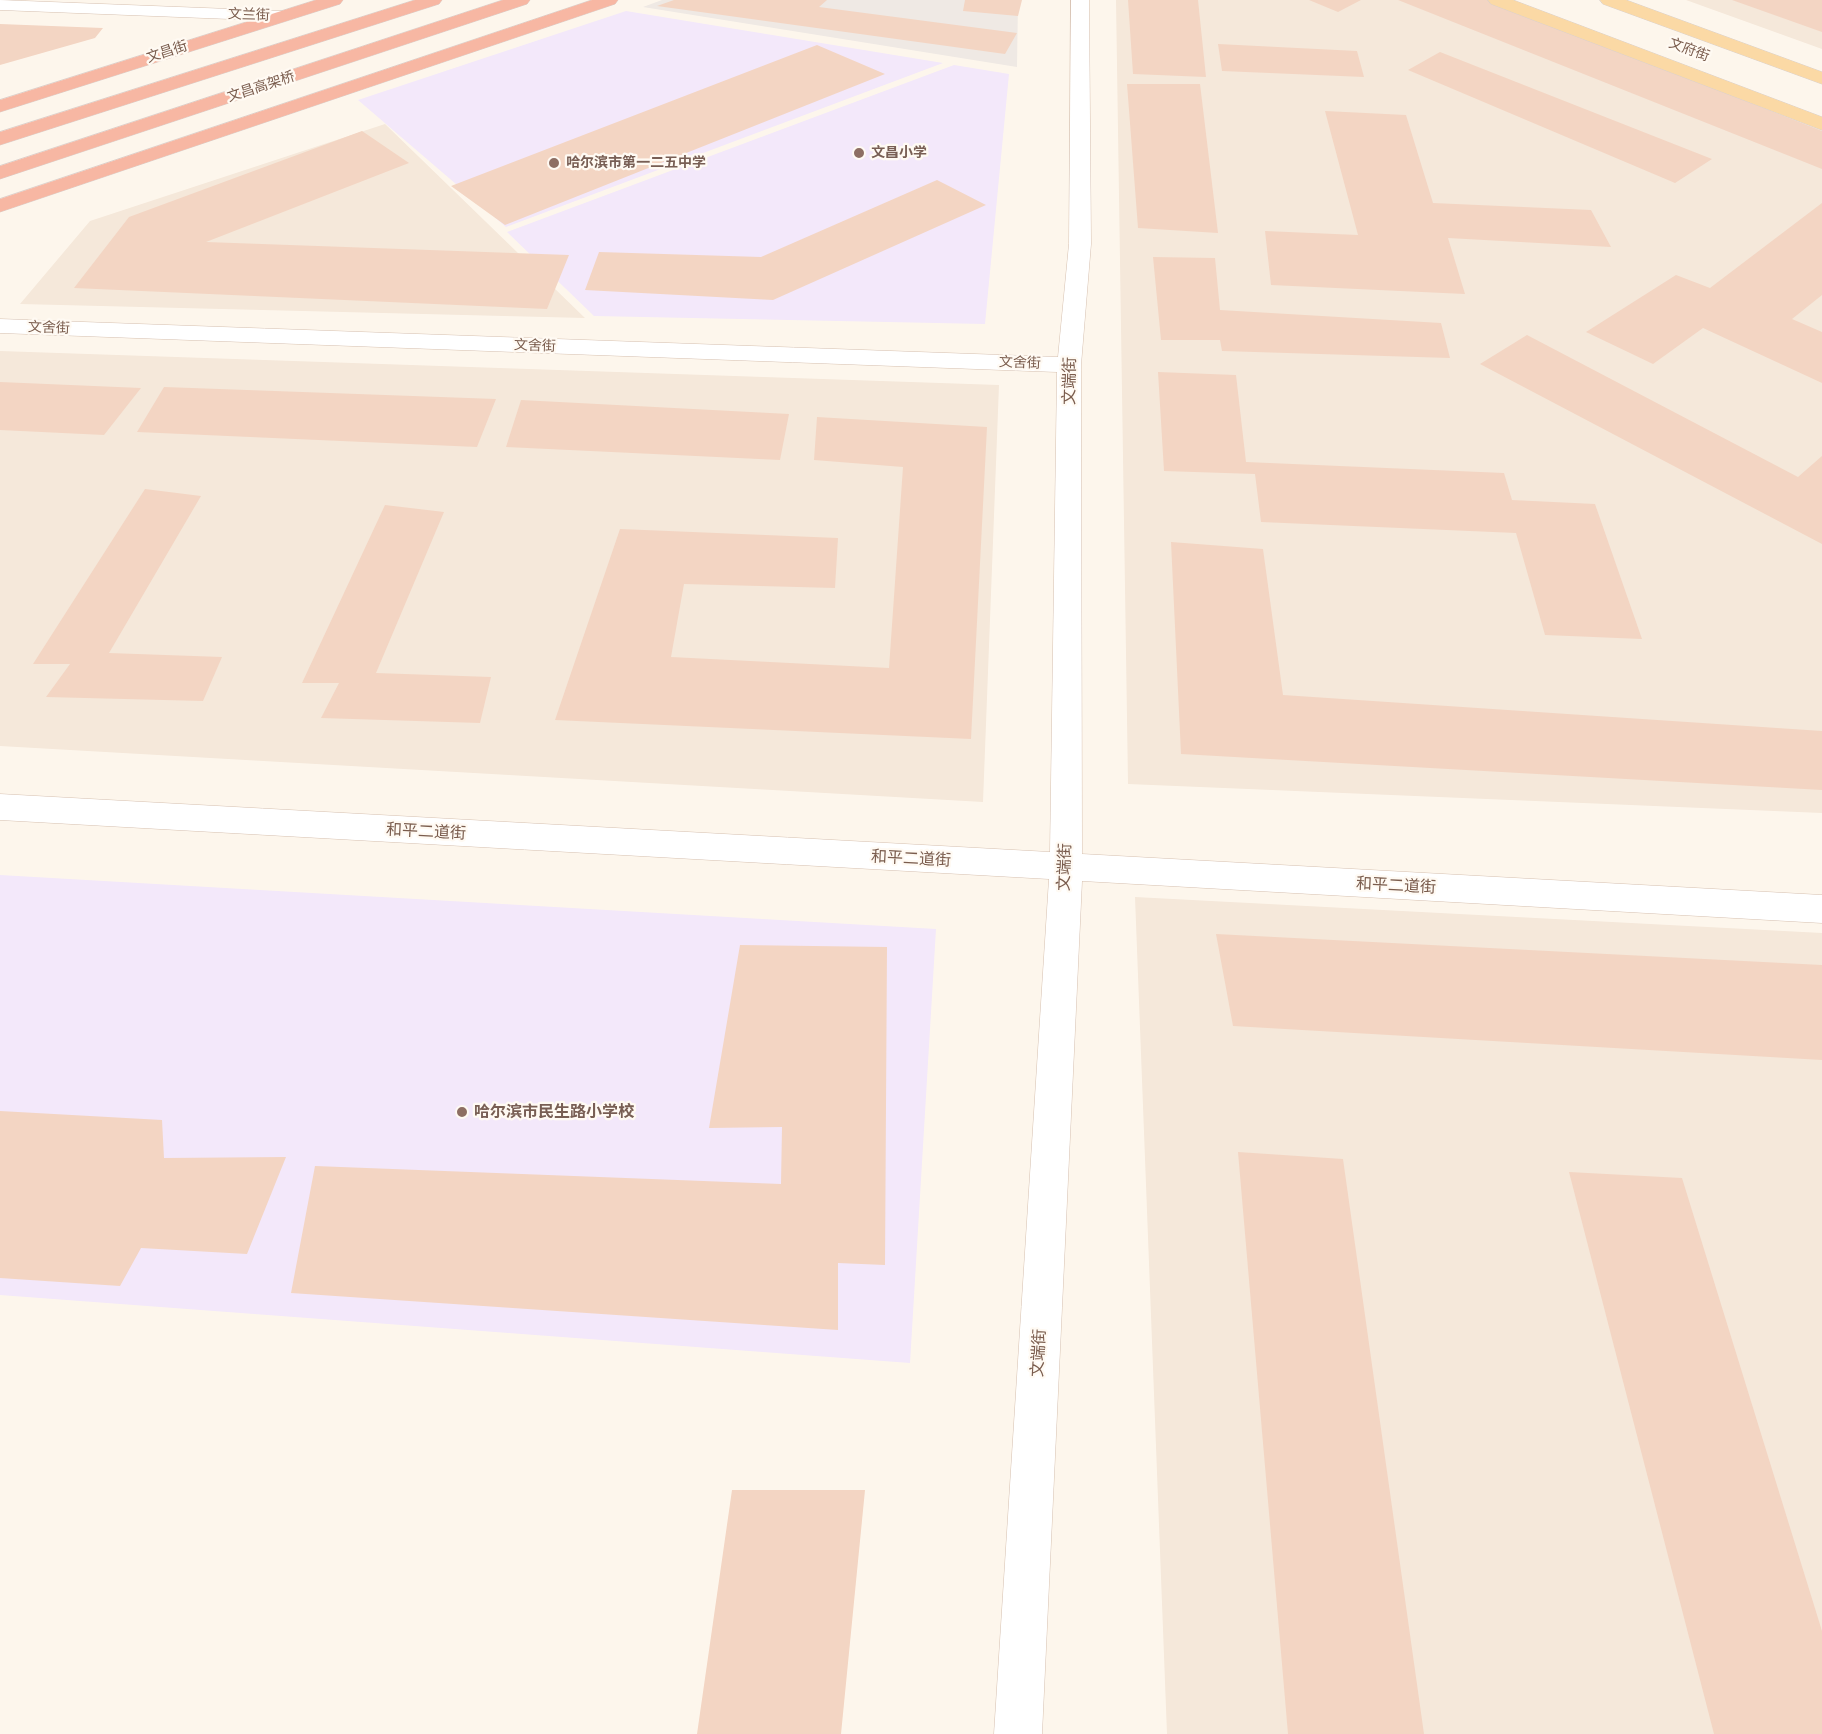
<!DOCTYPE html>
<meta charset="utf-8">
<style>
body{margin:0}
canvas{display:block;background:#fdf6ec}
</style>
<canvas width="1822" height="1734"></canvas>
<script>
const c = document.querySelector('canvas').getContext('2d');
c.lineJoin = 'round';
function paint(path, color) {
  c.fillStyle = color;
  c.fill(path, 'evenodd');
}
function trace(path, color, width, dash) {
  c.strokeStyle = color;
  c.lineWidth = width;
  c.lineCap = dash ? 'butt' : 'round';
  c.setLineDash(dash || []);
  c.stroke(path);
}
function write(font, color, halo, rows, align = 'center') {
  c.font = font + ' "Open Sans","Noto Sans SC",sans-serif';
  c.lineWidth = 4.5;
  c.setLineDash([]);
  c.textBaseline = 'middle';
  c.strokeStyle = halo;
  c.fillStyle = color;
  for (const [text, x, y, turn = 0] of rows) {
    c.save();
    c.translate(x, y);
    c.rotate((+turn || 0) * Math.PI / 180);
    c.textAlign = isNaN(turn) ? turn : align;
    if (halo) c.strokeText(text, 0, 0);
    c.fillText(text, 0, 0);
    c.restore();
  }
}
paint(new Path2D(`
 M1116,0H1505L1822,121V813L1128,784Z
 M1686,0H1822V49Z
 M385,124L585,318L20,304L90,221Z
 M0,351L999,385L983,802L0,746Z
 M1135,897L1822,933V1734H1167Z`), '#f5e8da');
paint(new Path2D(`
 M662,0H1018L1017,67L643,7Z`), '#efe9e4');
paint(new Path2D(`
 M626,11L943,63L506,227L358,100Z
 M954,65L1009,74L985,324L594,316L507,232Z
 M0,875L936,929L910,1363L0,1295Z`), '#f3e8fa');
paint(new Path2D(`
 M674,0H827L819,7L1017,33L1005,54L657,6Z
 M965,0H1022L1018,16L963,11Z
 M1128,0H1198L1206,77L1133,74Z
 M1309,0H1361L1338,12Z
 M1398,0H1489L1822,131V169Z
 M1732,0H1822V32Z
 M0,24L103,28L95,38L0,65Z
 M1218,44L1357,51L1364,77L1222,71Z
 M817,45L885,74L505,225L451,186Z
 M1440,52L1712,159L1675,183L1408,70Z
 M1127,84H1200L1218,233L1138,228Z
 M1325,111L1406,115L1433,203L1591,210L1611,247L1448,238L1465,294L1271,285L1265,231L1358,235Z
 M362,131L409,163L206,242L569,255L547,309L74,288L129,217Z
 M937,180L986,205L773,300L585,290L599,252L761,257Z
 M1822,203V295L1792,319L1822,332V383L1703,328L1653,364L1586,332L1676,275L1710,288Z
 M1153,257L1215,258L1220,310L1441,323L1450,358L1222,351L1220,340H1161Z
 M1527,335L1798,477L1822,456V544L1480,364Z
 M1158,372L1236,375L1246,462L1504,473L1512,500L1595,504L1642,639L1545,635L1516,533L1261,522L1255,474L1164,471Z
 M0,382L141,388L104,435L0,430Z
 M164,387L496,399L477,447L137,432Z
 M521,400L789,414L780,460L506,447Z
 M817,417L987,427L971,739L555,720L620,529L838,538L835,588L684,584L671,657L889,668L903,467L814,460Z
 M145,489L201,496L109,653L222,657L203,701L46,697L70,664H33Z
 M385,505L444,512L376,673L491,677L480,723L321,718L339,683H302Z
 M1171,542L1263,549L1283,695L1822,731V790L1181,754Z
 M1216,934L1822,965V1060L1233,1026Z
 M740,945L887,947L885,1265L838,1263V1330L291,1293L315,1166L781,1184L782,1127L709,1128Z
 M0,1111L162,1120L164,1158L286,1157L247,1254L141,1248L120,1286L0,1278Z
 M1238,1152L1343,1159L1424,1734H1288Z
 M1569,1172L1682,1178L1822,1631V1734H1714Z
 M732,1490H865L841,1734H697Z`), '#f3d5c3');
const secondary = new Path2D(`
 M0,0L281,11L287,12L290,16L287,20L281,21L0,10Z
 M1071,0H1089L1091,244L1081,365L1082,854L1822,895V923L1082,881L1042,1734H994L1049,879L0,820V794L1050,852L1057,372L0,333V319L1058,357L1069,244Z`);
const primary = new Path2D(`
 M1488,0H1513L1822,117V130L1491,4Z
 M1600,0H1626L1822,72V84L1603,4Z`);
const highway = new Path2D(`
 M316,0H343L340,4L0,112V100Z
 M415,0H442L439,4L0,145V132Z
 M503,0H530L527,4L0,179V166Z
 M592,0H618L615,4L0,212V199Z`);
trace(secondary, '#d6c0b0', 1);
trace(primary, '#dad1cd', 1);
trace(highway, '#dad1cd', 1);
paint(secondary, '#fff');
paint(primary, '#fbd9a5');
paint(highway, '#f7b7a3');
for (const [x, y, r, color] of [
 [859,153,6,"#8d6e63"],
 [554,163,6,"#8d6e63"],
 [462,1112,6,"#8d6e63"]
]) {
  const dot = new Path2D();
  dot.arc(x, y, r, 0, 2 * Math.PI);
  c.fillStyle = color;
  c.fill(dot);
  trace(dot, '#fffaf3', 2);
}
write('14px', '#7a5c4d', '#fffaf3', [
 ["文兰街",249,15,2],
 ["文府街",1689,50,20],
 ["文昌街",167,52,-18],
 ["文昌高架桥",261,87,-18],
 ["文舍街",49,328,2],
 ["文舍街",535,346,2],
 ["文舍街",1020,363,2]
]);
write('bold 14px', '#785e54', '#fffaf3', [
 ["文昌小学",871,153],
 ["哈尔滨市第一二五中学",566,163]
], 'left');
write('16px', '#7a5c4d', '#fffaf3', [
 ["文端街",1070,381,-89],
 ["和平二道街",426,832,3],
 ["和平二道街",911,859,3],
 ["文端街",1065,867,-88],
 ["和平二道街",1396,886,3],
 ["文端街",1039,1353,-87]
]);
write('bold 16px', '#785e54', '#fffaf3', [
 ["哈尔滨市民生路小学校",474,1112]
], 'left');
</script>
